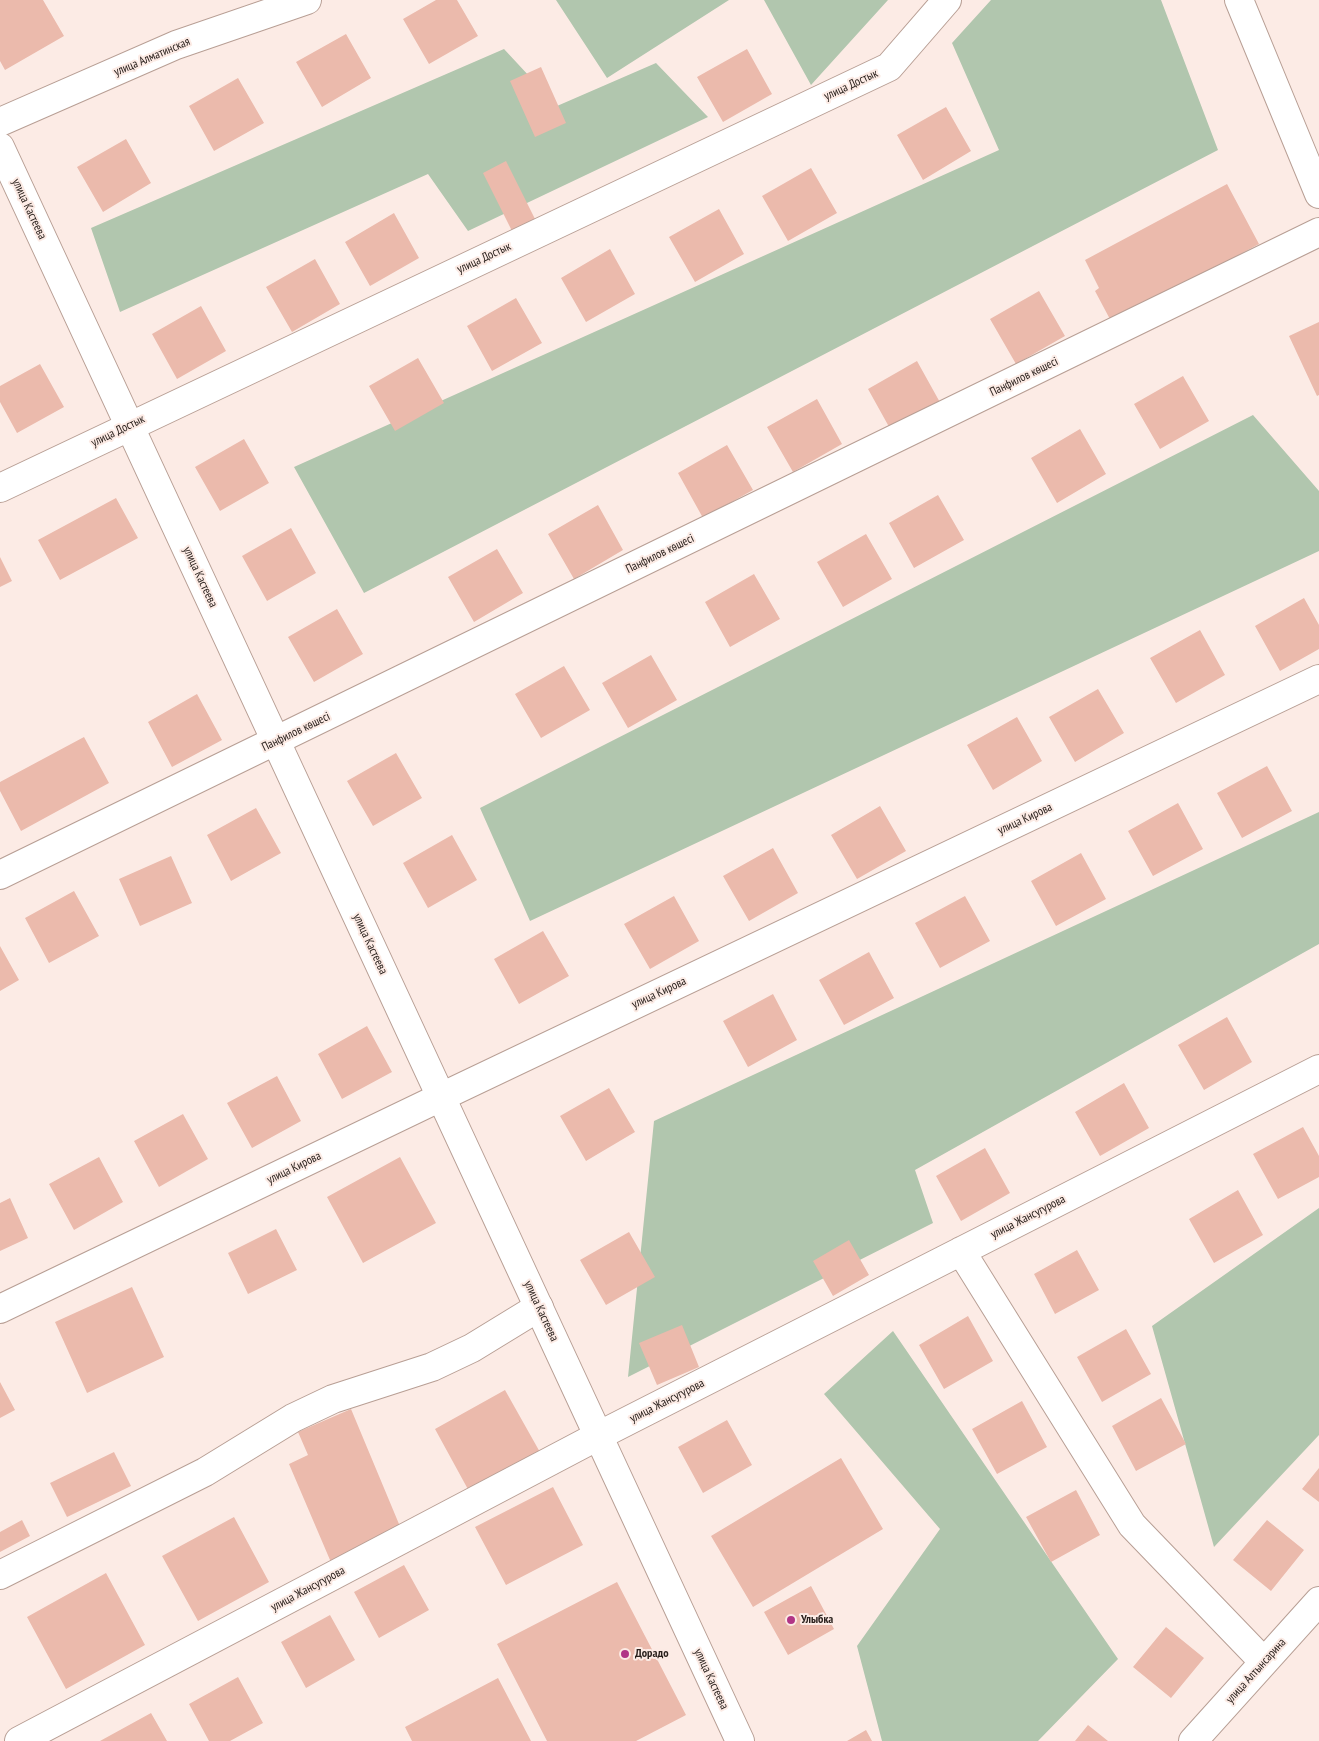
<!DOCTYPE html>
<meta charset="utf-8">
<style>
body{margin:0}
canvas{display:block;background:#fcebe5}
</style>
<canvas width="1319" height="1741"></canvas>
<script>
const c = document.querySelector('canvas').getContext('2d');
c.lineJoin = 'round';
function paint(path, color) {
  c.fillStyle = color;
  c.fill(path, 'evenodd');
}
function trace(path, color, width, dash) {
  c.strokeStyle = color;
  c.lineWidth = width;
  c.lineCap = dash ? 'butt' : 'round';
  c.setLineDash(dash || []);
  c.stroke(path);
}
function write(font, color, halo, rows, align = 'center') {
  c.font = font + ' "PT Sans Narrow",sans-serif';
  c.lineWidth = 4;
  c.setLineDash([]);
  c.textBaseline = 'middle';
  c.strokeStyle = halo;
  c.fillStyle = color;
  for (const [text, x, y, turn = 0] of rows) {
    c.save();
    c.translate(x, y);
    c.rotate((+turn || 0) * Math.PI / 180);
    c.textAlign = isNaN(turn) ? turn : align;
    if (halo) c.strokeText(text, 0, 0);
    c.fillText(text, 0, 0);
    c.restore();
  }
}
paint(new Path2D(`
 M556,0H729L607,78Z
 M764,0H888L811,85Z
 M991,0H1161L1218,150L364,593L294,467L999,150L952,43Z
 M504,49L557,106L656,63L708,117L468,231L428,174L120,312L91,228Z
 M1253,415L1319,491V551L530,921L480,808Z
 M1319,812V944L915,1170L933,1223L628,1377L654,1121Z
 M1319,1208V1435L1214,1547L1152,1326Z
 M893,1331L1118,1659L1038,1741H882L857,1646L940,1529L824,1394Z`), '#b1c6ae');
paint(new Path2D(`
 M0,0H43L64,36L5,70L0,61Z
 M436,0H457L478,36L429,64L403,19Z
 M346,34L371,78L322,107L296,62Z
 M747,49L772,94L723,122L697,77Z
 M541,67L566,123L535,137L510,81Z
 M238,78L264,123L214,151L189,106Z
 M946,107L971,151L923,180L897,135Z
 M126,139L151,183L103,212L77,167Z
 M506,161L535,219L512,231L483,173Z
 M811,168L837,213L788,241L762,196Z
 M1227,184L1259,244L1112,323L1095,291L1099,288L1085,260Z
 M719,209L744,254L695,282L669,237Z
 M394,213L419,258L370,286L345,242Z
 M610,249L635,294L586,322L561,278Z
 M315,259L340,304L292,332L266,287Z
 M1039,291L1065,336L1016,364L990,319Z
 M516,298L542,343L492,371L467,326Z
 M201,306L226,351L177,379L152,334Z
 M1319,322V395L1317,396L1289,336Z
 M418,358L444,403L395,431L369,386Z
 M917,361L942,406L893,434L868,389Z
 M40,364L64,407L17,433L0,402V386Z
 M1183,376L1209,421L1160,449L1134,404Z
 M817,399L842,444L793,472L767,427Z
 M1080,429L1106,474L1057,503L1031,458Z
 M244,439L269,483L220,511L195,467Z
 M727,445L753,490L703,518L678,473Z
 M938,495L964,540L914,568L889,523Z
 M116,498L138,538L60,580L38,540Z
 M598,505L623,550L574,579L548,534Z
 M291,528L316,573L267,601L242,556Z
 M866,534L892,579L843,607L817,562Z
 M497,549L523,593L474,622L448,577Z
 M0,557L12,581L0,587Z
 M754,574L780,619L730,647L705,602Z
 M1304,598L1319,625V649L1280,671L1255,626Z
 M337,609L363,654L314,682L288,637Z
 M1200,630L1225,675L1176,703L1150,658Z
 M651,655L677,700L628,728L602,683Z
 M564,666L590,710L541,738L515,694Z
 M1098,689L1124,733L1075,762L1049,717Z
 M197,694L222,740L172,767L148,722Z
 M1017,717L1042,761L993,790L967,745Z
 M84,737L109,783L21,831L0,791V782Z
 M396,753L422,798L373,826L347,781Z
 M1267,766L1292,811L1242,838L1217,793Z
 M1178,803L1203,849L1153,876L1128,831Z
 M880,806L906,851L857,879L831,835Z
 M256,808L281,853L231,881L207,835Z
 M452,835L477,880L428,908L403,863Z
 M773,848L798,893L749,921L723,876Z
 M1081,853L1106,899L1056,926L1031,881Z
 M171,856L192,903L140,926L119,879Z
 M74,891L99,936L49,963L25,918Z
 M674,896L699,941L650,969L624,924Z
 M965,896L990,941L940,968L915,923Z
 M543,931L569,976L519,1004L494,959Z
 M0,946L19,980L0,991Z
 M869,952L894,998L844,1025L819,980Z
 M773,994L797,1040L748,1067L723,1021Z
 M1227,1017L1252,1062L1204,1090L1178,1045Z
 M367,1026L392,1072L342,1099L318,1054Z
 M277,1076L301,1121L252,1148L227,1103Z
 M1124,1083L1149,1128L1100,1156L1075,1112Z
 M609,1088L635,1132L586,1161L560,1116Z
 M183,1114L208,1159L159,1187L134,1141Z
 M1303,1127L1319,1156V1177L1278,1199L1253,1154Z
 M985,1148L1010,1193L961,1221L936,1176Z
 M99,1157L123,1202L74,1230L49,1184Z
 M400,1157L436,1223L363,1263L327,1197Z
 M1238,1190L1263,1235L1214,1263L1189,1219Z
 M10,1198L28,1238L0,1251V1203Z
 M276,1229L297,1270L248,1294L228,1253Z
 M629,1232L655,1277L606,1305L580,1260Z
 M849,1240L869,1275L833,1296L813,1261Z
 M1077,1250L1099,1290L1055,1314L1034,1274Z
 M132,1287L164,1357L87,1393L55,1322Z
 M968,1316L993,1361L944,1389L919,1345Z
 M682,1325L699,1367L657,1385L639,1343Z
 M1126,1329L1151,1374L1102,1402L1077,1357Z
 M0,1382L15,1410L0,1418Z
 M505,1390L541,1454L470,1493L435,1429Z
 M1161,1398L1186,1444L1136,1471L1112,1426Z
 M1022,1401L1047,1447L997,1474L972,1429Z
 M351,1409L404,1536L333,1567L289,1464L308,1455L298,1432Z
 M727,1420L752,1465L703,1493L678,1447Z
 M114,1452L131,1486L67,1517L50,1483Z
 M841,1458L883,1529L753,1607L711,1536Z
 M1319,1468V1502L1302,1489Z
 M553,1487L583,1545L506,1585L475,1527Z
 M1076,1490L1100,1535L1051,1562L1026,1517Z
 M234,1517L269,1582L198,1621L162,1556Z
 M22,1520L30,1536L0,1552V1532Z
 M1267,1520L1304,1550L1271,1591L1233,1560Z
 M404,1565L429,1610L379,1638L354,1592Z
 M106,1573L145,1645L66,1689L27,1617Z
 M617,1582L686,1715L636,1741H547L497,1644Z
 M811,1586L834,1629L788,1655L764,1612Z
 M330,1615L355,1660L306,1688L281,1642Z
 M1166,1627L1204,1658L1171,1698L1133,1667Z
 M238,1677L263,1723L230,1741H209L189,1704Z
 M498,1678L531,1741H412L405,1727Z
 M151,1713L167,1741H100Z
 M1088,1725L1108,1741H1075Z
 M866,1730L872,1741H847Z`), '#ebbaac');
const street = new Path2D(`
 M1239,0L1319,194
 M0,122L176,45L307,0
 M0,488L889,67L947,0
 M0,875L1319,232
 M961,1251L1132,1525L1264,1662
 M0,1309L441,1097L1319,679
 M0,1575L205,1472L293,1418L333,1399L432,1367L472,1348L539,1307
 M19,1741L598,1436L1319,1069
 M1193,1741L1319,1601`);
const secondary = new Path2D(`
 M0,147L740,1741`);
trace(street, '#b89f95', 30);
trace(secondary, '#b89f95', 30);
trace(street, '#fff', 28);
trace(secondary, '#fff', 28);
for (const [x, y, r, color] of [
 [791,1620,5,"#b13586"],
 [625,1654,5,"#b13586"]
]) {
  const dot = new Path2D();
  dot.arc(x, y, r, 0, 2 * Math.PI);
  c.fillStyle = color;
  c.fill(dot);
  trace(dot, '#fcebe5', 2);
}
write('12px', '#2a211d', '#fcebe5', [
 ["улица Алматинская",152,57,-23],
 ["улица Достык",851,85,-25],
 ["улица Кастеева",29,209,65],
 ["улица Достык",484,258,-25],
 ["Панфилов көшесі",1024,377,-26],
 ["улица Достык",118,431,-26],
 ["Панфилов көшесі",660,554,-26],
 ["улица Кастеева",200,577,65],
 ["Панфилов көшесі",296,732,-26],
 ["улица Кирова",1025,819,-25],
 ["улица Кастеева",370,944,65],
 ["улица Кирова",659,993,-25],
 ["улица Кирова",294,1168,-26],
 ["улица Жансугурова",1028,1217,-27],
 ["улица Кастеева",541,1311,65],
 ["улица Жансугурова",667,1401,-27],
 ["улица Жансугурова",308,1589,-28],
 ["улица Алтынсарина",1256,1671,-48],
 ["улица Кастеева",711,1679,65]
]);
write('bold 12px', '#2a211d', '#fcebe5', [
 ["Улыбка",801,1620],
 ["Дорадо",635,1654]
], 'left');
</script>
